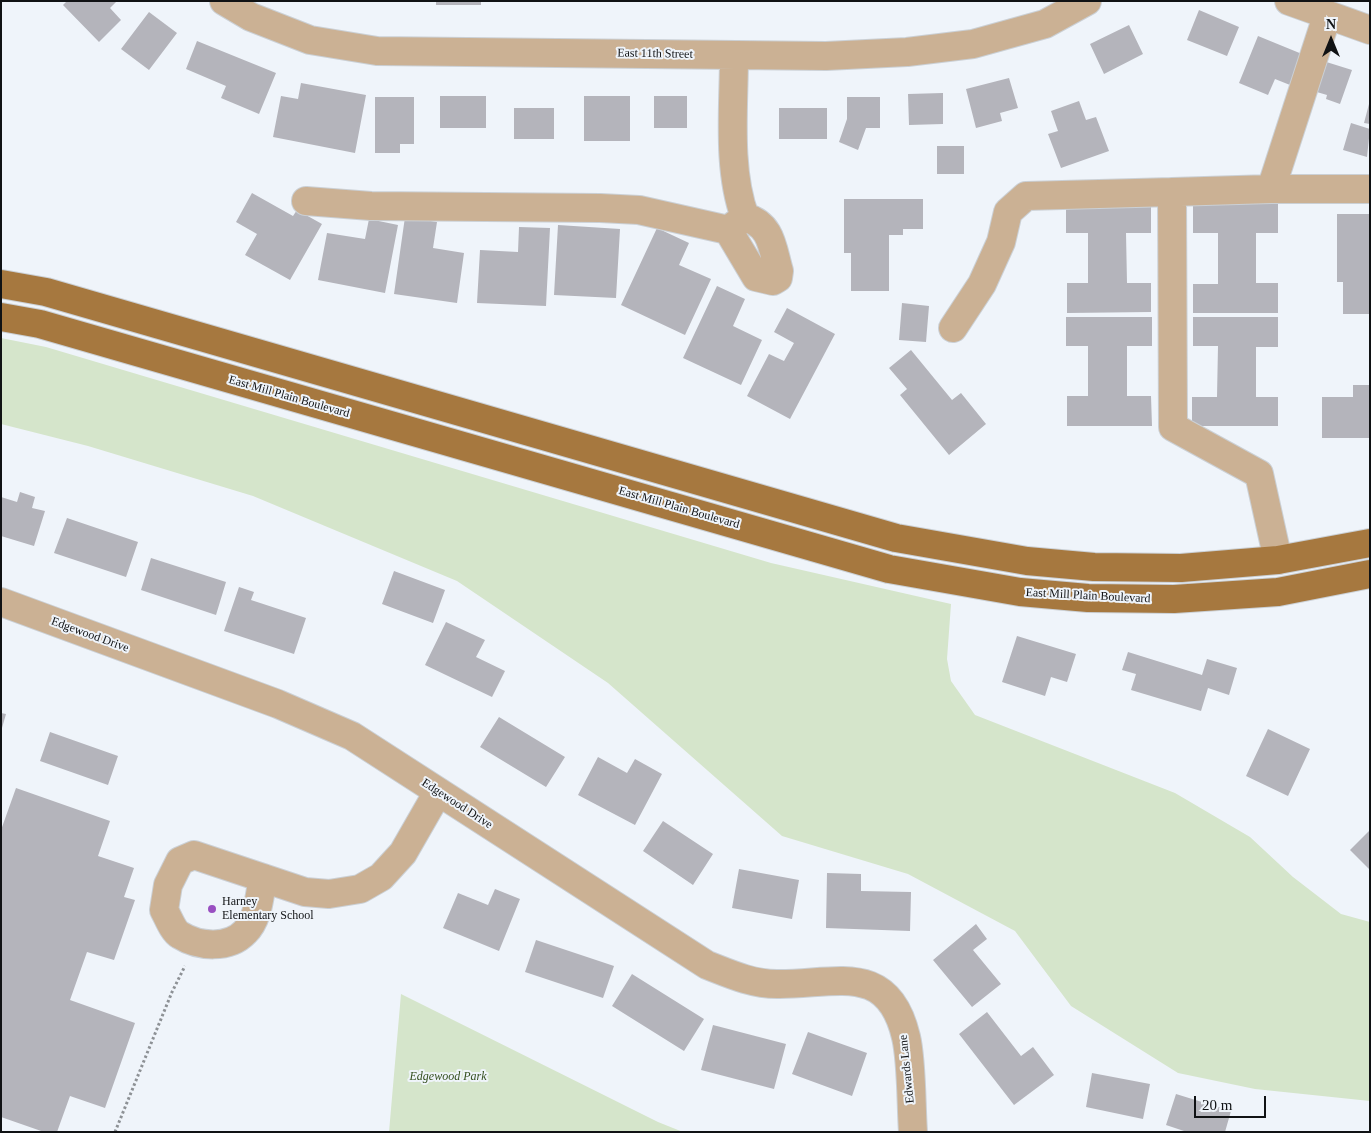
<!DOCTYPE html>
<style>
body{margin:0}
#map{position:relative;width:1371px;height:1133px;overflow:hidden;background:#eff4fa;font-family:Georgia,serif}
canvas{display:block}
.frame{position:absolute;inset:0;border:2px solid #101214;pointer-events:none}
.north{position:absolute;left:1306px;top:15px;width:50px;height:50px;-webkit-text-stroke:4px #eff4fa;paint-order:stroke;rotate:0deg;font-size:14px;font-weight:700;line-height:20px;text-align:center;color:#101214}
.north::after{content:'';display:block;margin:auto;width:18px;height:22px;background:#101214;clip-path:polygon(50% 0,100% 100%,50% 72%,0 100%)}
.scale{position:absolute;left:1194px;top:1096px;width:72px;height:22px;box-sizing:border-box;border:2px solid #101214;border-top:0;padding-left:6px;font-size:15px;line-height:18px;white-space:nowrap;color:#101214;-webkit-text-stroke:4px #eff4fa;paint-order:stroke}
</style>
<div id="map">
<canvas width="1371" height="1133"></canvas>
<div class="frame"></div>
<div class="north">N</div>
<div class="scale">20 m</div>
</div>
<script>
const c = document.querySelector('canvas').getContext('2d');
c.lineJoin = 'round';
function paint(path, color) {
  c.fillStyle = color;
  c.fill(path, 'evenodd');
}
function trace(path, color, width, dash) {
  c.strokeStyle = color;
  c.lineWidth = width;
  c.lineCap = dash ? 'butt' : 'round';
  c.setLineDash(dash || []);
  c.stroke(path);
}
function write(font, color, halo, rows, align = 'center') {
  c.font = font + ' Georgia,serif';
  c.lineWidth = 4;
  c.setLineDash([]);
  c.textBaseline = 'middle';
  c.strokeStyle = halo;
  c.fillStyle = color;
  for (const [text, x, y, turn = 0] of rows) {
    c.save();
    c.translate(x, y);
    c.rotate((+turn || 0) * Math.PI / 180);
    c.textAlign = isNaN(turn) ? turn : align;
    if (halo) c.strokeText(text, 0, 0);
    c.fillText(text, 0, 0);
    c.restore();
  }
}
paint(new Path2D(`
 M1,338L46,347L771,563L951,604L947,659L951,681L975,715L1175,793L1250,837L1293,877L1341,914L1370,922V1101L1255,1089L1178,1073L1071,1006L1015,931L908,874L782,836L608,683L457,581L253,496L88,446L1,424Z
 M401,994L658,1122L683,1132H389Z`), '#d5e5cb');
paint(new Path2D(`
 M67,1H117L110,8L121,20L99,42L63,5Z
 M436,1H481V5H436Z
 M1199,10L1239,27L1227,56L1187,40Z
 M149,12L177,33L149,70L121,49Z
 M1129,25L1143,54L1104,74L1090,44Z
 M1258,36L1302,54L1290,85L1275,79L1268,95L1239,83Z
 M197,41L276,73L259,114L221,98L226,86L186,69Z
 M1320,60L1352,70L1340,104L1326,99L1327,95L1310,90Z
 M1009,78L1018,108L1000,113L1002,121L976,128L966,89Z
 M301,83L366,95L355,153L273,137L281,96L298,99Z
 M943,93V124L909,125L908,94Z
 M440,96H486V128H440Z
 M584,96H630V141H584Z
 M654,96H687V128H654Z
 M375,97H414V144H400V153H375Z
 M847,97H880V128H866L858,150L839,142L847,119Z
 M1079,101L1086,120L1096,117L1109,151L1061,168L1048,134L1058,131L1051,111Z
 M1369,104H1370V124L1364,123Z
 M514,108H554V139H514Z
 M779,108H827V139H779Z
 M1351,123L1370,129L1367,157L1343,150Z
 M937,146H964V174H937Z
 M252,193L293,216L297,210L322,224L290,280L245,255L257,234L236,222Z
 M844,199H923V229H903V235H889V291H851V253H844Z
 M1066,204H1151V233H1126L1127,283H1151V312L1067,313V283H1088V233H1066Z
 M1193,204H1278V233H1256V283H1278V313H1193V284H1218V233H1193Z
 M1337,214H1370V314H1343V282H1337Z
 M405,217L437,222L433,248L464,253L457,303L394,294Z
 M369,219L398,225L385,293L318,280L327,233L365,239Z
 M558,225L620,229L616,298L554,295Z
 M519,227L550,228L546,306L477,303L480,250L518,252Z
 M657,228L689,243L679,265L711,279L685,335L621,305Z
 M717,286L745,299L733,326L762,340L741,385L683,358Z
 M902,303L929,306L926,342L899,340Z
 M787,308L835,334L790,419L747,396L769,354L784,361L794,343L774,332Z
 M1066,317H1152V346H1127V396H1151L1152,426H1067V396H1088V346H1066Z
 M1193,317H1278V347H1256V397H1278V426H1192V397H1217L1218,346H1193Z
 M911,350L952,400L961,393L986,424L949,455L900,395L907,389L889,368Z
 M1353,385H1370V438H1322V397H1353Z
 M20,492L35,497L32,508L45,511L34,546L1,536V497L17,502Z
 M67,518L138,542L126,577L54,553Z
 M151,558L226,582L216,615L141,590Z
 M394,571L445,590L433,623L382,604Z
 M239,587L254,592L251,600L306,618L294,654L224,631Z
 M446,622L485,640L476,657L505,671L492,697L425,665Z
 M1017,636L1076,654L1067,682L1051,677L1045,696L1002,682Z
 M1128,652L1202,675L1207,659L1237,668L1229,695L1208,688L1201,711L1131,690L1136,674L1122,670Z
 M1,713L6,714L2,728H1Z
 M499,717L565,757L546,787L480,747Z
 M1268,729L1310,749L1288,796L1246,776Z
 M50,732L118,756L108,785L40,761Z
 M598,757L627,773L635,759L662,774L635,825L578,795Z
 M16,788L110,821L98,856L134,868L124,897L135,900L114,960L87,952L70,1000L135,1023L105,1108L70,1096L57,1132H44L1,1117V830Z
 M663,821L713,854L693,885L643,851Z
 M1370,830V870L1350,850Z
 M739,869L799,880L792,919L732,908Z
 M827,873L861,874V891L911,892L910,931L826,928Z
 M495,889L520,899L499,951L443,928L458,893L488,905Z
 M976,924L987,939L973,950L1001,984L972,1007L933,960Z
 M536,940L614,966L603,998L525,972Z
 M632,974L704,1019L684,1051L612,1006Z
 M987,1012L1021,1056L1033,1047L1054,1075L1014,1105L959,1034Z
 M713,1025L786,1044L774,1089L701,1070Z
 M808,1032L867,1053L852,1096L792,1074Z
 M1092,1073L1150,1084L1143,1119L1086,1107Z
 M1176,1094L1231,1111L1225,1132H1187L1166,1125Z`), '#b4b4bb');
const minor = new Path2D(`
 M224,1L251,17L310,40L377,51L826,56L907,52L973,44L1045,24L1087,1
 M1289,1L1370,30
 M734,55C734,106 727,169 745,217
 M1271,189H1370
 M306,201L371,206L600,208L639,210L728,230L756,277L773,281L778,278L779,271C772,247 772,225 745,217L728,230
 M953,328L982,284L1001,242L1008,212L1026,196L1172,192
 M1278,560L1259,474L1173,427L1172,192L1271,189L1327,16
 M1,602L278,704L352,736L707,965C730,974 752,984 777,984C834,985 888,960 906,1037C912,1062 911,1104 913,1132
 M263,878C259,896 259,918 245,932C229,949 199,947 180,935C173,931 168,917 164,910L168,885L180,861L194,855L305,892L329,894L360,889L381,877L403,853L438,792`);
const major = new Path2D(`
 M1,284L46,292L896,538L1027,561L1094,567L1181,568L1278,560L1370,543
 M1,317L40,324L889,569L1020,592L1088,598L1174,599L1278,592L1370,574`);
trace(minor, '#cbd0d5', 30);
trace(major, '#cbd0d5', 30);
trace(new Path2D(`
 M115,1132L172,992L185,966`), '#8d9195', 3, [2.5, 2.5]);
trace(minor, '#cbb194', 28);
trace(major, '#a6783f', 28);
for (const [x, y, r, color] of [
 [212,909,5,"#994fc1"]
]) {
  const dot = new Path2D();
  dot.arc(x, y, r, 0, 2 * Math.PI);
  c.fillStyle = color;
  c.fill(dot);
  trace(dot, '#eff4fa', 2);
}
write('12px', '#101214', '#eff4fa', [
 ["East 11th Street",655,54,1],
 ["East Mill Plain Boulevard",289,397,16],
 ["East Mill Plain Boulevard",679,508,16],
 ["East Mill Plain Boulevard",1088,596,3],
 ["Edgewood Drive",90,635,20],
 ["Edgewood Drive",457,804,33],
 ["Edwards Lane",907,1069,-96]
]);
write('12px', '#101214', '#eff4fa', [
 ["Harney",222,902],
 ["Elementary School",222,916]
], 'left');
write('italic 12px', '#334e1e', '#eff4fa', [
 ["Edgewood Park",448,1077]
]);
</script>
